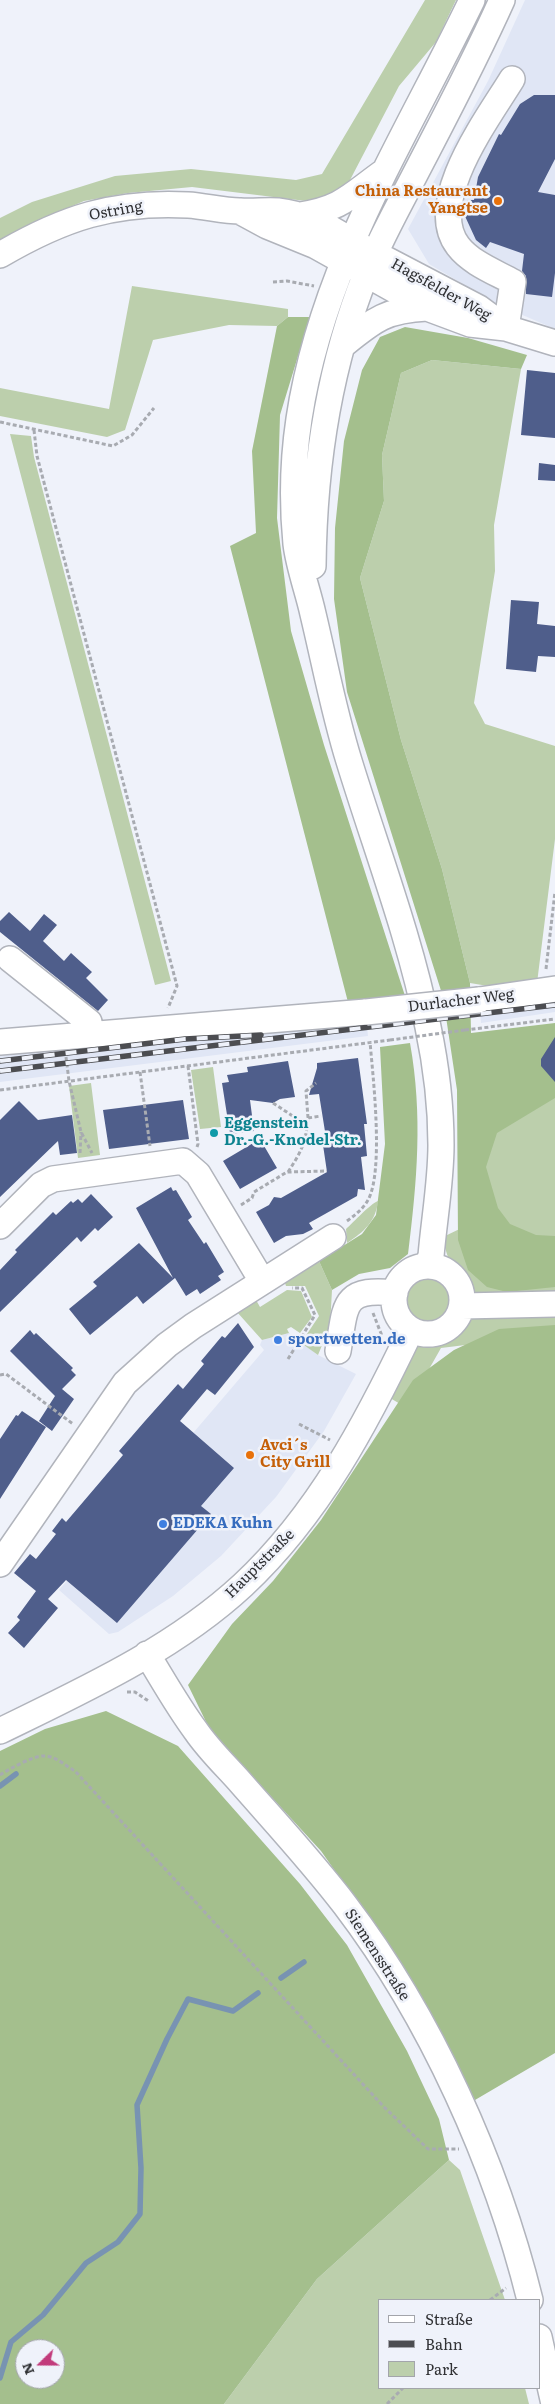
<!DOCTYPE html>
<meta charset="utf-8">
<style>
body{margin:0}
#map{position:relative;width:555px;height:2404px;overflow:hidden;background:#eff2fa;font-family:Literata,serif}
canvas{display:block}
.legend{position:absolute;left:378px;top:2299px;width:162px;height:90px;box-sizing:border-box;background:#eff2fa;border:1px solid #a3a5ab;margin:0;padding:6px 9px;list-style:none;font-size:15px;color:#313235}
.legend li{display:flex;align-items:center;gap:10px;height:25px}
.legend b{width:25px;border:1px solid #a3a5ab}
.north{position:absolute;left:15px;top:2339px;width:50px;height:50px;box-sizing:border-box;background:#eff2fa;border:1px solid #a3a5ab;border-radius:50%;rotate:248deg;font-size:14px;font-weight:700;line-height:20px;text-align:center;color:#313235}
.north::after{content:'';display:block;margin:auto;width:18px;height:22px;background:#c23b7b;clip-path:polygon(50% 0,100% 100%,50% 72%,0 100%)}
</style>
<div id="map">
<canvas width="555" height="2404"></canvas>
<ul class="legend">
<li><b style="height:6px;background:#fff"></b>Straße</li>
<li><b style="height:6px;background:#4c4d51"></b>Bahn</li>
<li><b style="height:14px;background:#bccfac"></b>Park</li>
</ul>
<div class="north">N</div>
</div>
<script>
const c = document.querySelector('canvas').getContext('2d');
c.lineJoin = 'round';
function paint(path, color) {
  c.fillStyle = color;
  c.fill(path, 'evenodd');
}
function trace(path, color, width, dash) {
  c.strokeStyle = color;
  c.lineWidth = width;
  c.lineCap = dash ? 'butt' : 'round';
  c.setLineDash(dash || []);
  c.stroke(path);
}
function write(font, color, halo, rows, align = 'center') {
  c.font = font + ' Literata,serif';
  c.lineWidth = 5;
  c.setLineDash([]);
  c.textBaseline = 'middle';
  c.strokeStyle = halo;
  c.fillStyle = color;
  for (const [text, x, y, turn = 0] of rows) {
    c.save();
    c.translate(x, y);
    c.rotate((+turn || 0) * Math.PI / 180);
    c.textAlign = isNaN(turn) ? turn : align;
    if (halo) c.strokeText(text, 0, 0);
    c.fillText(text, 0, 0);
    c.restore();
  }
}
paint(new Path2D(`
 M525,0H555V329L497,304L429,264L408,229L488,81Z
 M555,997V1012L481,1023L480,1008Z
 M366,1017L368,1036L0,1082V1049Z
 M289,1333L318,1355L356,1374L324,1431L276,1497L221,1556L173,1596L118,1632L109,1634L59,1590L264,1350L260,1345L262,1340Z`), '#e0e6f5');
paint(new Path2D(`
 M425,0H456L436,42L399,86L350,180L332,194L306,201L192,187L128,193L84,201L35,222L0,241V218L32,202L115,176L191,169L296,180L322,174Z
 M132,286L288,309V317L277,326L229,325L153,340L125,430L107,437L0,416V388L109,409Z
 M432,360L521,369L494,525L495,571L474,703L485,724L555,746V839L537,983L488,986L470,983L442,869L401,740L360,578L384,501L382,455L401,373Z
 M10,434L31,436L34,457L171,981L155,985Z
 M555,1028V1334L441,1348L407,1408L390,1398L418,1343L472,1319H487L488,1300C483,1299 476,1298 473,1296C456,1282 446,1257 443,1237L472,1223L479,1129Z
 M213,1067L221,1127L200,1129L191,1070Z
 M91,1083L100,1155L78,1158L69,1086Z
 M378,1201C376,1221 364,1232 347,1243L346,1229C354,1222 370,1204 378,1201Z
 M319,1261L332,1290L330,1326L318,1355L301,1343L319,1316L305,1286H286L285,1283Z
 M405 1300a23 23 0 1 1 46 0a23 23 0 1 1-46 0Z
 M287,1290L301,1291L312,1317L300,1333L291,1327L287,1329L289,1333L262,1340L237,1312L256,1300L260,1307Z
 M449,2160L460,2170L505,2300H379V2388H525L529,2404H224L317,2279Z`), '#bccfac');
paint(new Path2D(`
 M288,317H310L280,415L277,518L291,631L324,745L406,999L349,1006L230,546L256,533L252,451L277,326Z
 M405,327L468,338L527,355L521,369L432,360L401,373L382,455L384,501L360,578L401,740L442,869L470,983L471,1033L555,1023V1098L497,1133L486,1167L498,1208L510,1224L536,1235L555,1236V1287L507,1292L487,1287L468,1270L458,1240L457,1090L443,997L347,692L334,599L335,528L344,441L362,370L380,337Z
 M410,1043C423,1116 417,1181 408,1254L390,1268L359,1274L332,1290L319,1261L362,1234L376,1215L385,1144L380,1047Z
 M555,1325V2053L475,2100L404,1969L321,1851L210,1730L188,1685L232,1624L273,1581L321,1520L413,1380L454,1350L499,1329Z
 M106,1711L178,1746L300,1884L347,1945L407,2051L439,2119L449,2160L317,2279L224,2404H0V1751L45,1729ZM25,2349H55V2379H25Z`), '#a4bf8d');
trace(new Path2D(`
 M0,1786L16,1774
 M281,1978L304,1962
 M0,2378L11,2342L43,2315L86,2263L118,2242L140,2214L141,2168L137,2105L167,2039L188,1999L233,2011L258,1993`), '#7893b2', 5.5);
paint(new Path2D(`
 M534,95H555V159L538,192L555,195V273L552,297L526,294V276L522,271L524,254L490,242L486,248L476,240L464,214L468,213L467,200H474L478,177L499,134L501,135L520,104Z
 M527,370L555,373V438L521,435Z
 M539,463L555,465V481L538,480Z
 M511,600L539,602L537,624L555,626V657L538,656L536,672L506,669Z
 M9,912L30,931L44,914L57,925L43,941L64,961L71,953L92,972L86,978L108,1000L98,1011L0,932V921Z
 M555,1037V1082L541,1066V1059Z
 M358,1058L367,1124H364L367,1156L361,1157L365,1190L358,1189L357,1196L309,1223L313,1229L303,1234L286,1236L274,1243L256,1212L269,1205L274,1197L281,1198L327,1172L323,1145L327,1144L319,1094L309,1095L317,1068V1063Z
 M288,1061L295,1097L280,1099L273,1103L250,1100L254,1131L230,1134L222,1083L229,1082L227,1075L248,1072L247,1067Z
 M183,1100L189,1139L109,1149L103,1110Z
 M19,1101L38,1120L72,1115L77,1153L60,1155L58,1141L0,1197V1120Z
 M260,1139L277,1168L240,1189L223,1161Z
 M171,1187L173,1191L176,1190L192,1217L188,1220L204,1244L206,1242L224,1272L218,1276L221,1280L200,1294L197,1289L186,1296L175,1278L143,1304L137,1296L90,1335L69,1309L97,1286L93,1282L139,1243L173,1278L136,1208Z
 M91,1194L113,1217L98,1231L95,1228L81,1242L77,1237L0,1312V1270L17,1252L15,1250L53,1212L56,1215L71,1201L73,1203L78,1199L82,1203Z
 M238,1323L254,1347L215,1395L207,1389L180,1421L234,1468L201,1506L211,1514L117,1623L66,1580L48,1599L58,1608L24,1648L8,1633L20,1620L17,1617L36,1591L14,1573L30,1554L36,1559L56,1534L52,1531L62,1518L66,1522L123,1455L119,1451L145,1421L178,1384L183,1389L204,1364L201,1361L222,1336L225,1338Z
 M30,1330L34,1335L36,1333L73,1368L71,1370L76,1375L62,1389L74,1399L52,1431L39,1421L55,1396L10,1351Z
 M22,1411L46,1427L0,1499V1439L16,1415L18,1416Z`), '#4f5e8b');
const minor = new Path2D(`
 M243,213L267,226L316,246L427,308L470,324L506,328
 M300,215C341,209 350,196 382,173
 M0,255C63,218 114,201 188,205C205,206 223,211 240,211C253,212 266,210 278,211C305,214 329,226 351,241L479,308L506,328L555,343
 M506,328L513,282C495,272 471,263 458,246C424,202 489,117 512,79
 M343,345C374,320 385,310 427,308
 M313,566C314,467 329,366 366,274C378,244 394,215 409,186C441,124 474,63 502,0
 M10,959L89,1022L90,1034
 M479,1000L555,989
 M0,1042L366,1012
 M0,1226L41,1185L53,1179L183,1161L198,1174L262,1281
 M427,1265L431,1256C434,1220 441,1182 441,1145C441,1105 436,1065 428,1027C410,937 376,849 349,761C334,713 325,664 313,614C308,591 299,568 296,544C292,503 293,459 299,419C322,265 406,137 472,0
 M394 1300a34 34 0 1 1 68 0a34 34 0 1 1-68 0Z
 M462,1306L555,1304
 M338,1351C346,1306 341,1287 395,1293
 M0,1564L125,1383L167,1345L193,1326L333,1237
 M147,1654C163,1680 178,1707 196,1731C209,1750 226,1766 241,1783C276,1823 313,1863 345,1905C431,2018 496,2163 530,2300
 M0,1731C84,1690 174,1649 243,1585C319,1514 367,1422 411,1330
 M539,2337L554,2404`);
trace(minor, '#b1b4bc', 28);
trace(new Path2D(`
 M273,282L287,281L314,286
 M0,422L113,446L132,435L154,408
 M34,430L37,456L177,986L168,1008
 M546,969L555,892
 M465,1030L555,1019
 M66,1057L69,1081L81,1132L92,1153
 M188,1066L198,1144L197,1147
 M140,1072L150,1146
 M0,1090L390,1040
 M273,1103L308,1126
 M308,1118L306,1091L316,1083
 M80,1153L81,1132
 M288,1172C301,1152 306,1143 308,1118L321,1116
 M241,1205L252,1198L254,1192L287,1172L327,1171
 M347,1221C355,1215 363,1209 368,1200C384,1171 373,1077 370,1042
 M373,1313L382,1336L380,1342
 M288,1359L315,1315L302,1288H292
 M0,1375L6,1374L73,1424
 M299,1424L330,1440
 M127,1692H135L150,1702
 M0,1775C9,1769 33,1756 43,1756C54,1755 66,1766 75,1771L383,2106L428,2149H459
 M490,2300L506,2288
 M387,2404L403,2388`), '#a8abb1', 3, [4, 2.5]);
trace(minor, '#fff', 25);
const rail = new Path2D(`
 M0,1061L185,1039L261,1035
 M0,1071L555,1005`);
trace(rail, '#4c4d51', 5.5);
trace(rail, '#eff2fa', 4, [11]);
const minorBridge = new Path2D(`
 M366,1012L479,1000`);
trace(minorBridge, '#b1b4bc', 28, []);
trace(new Path2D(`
 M390,1040L465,1030`), '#a8abb1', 3, [4, 2.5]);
trace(minorBridge, '#fff', 25);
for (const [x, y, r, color] of [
 [498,201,5,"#e8710a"],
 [214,1133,5,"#0f9aa8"],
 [278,1340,5,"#3f7fe0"],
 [250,1455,5,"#e8710a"],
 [163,1524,5,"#3f7fe0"]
]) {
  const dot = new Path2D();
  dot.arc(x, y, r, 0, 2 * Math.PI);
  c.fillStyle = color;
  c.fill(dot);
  trace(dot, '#eff2fa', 2);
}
write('bold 15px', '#c56008', '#eff2fa', [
 ["China Restaurant",488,192],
 ["Yangtse",488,209],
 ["Avci´s",260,1446,"left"],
 ["City Grill",260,1463,"left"]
], 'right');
write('15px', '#313235', '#eff2fa', [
 ["Ostring",116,211,-10],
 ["Hagsfelder Weg",441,290,29],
 ["Durlacher Weg",461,1001,-7],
 ["Hauptstraße",260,1564,-45],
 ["Siemensstraße",377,1955,57]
]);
write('bold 15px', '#0d838f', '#eff2fa', [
 ["Eggenstein",224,1124],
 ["Dr.-G.-Knodel-Str.",224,1141]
], 'left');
write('bold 15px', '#366cbe', '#eff2fa', [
 ["sportwetten.de",288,1340],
 ["EDEKA Kuhn",173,1524]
], 'left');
</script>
